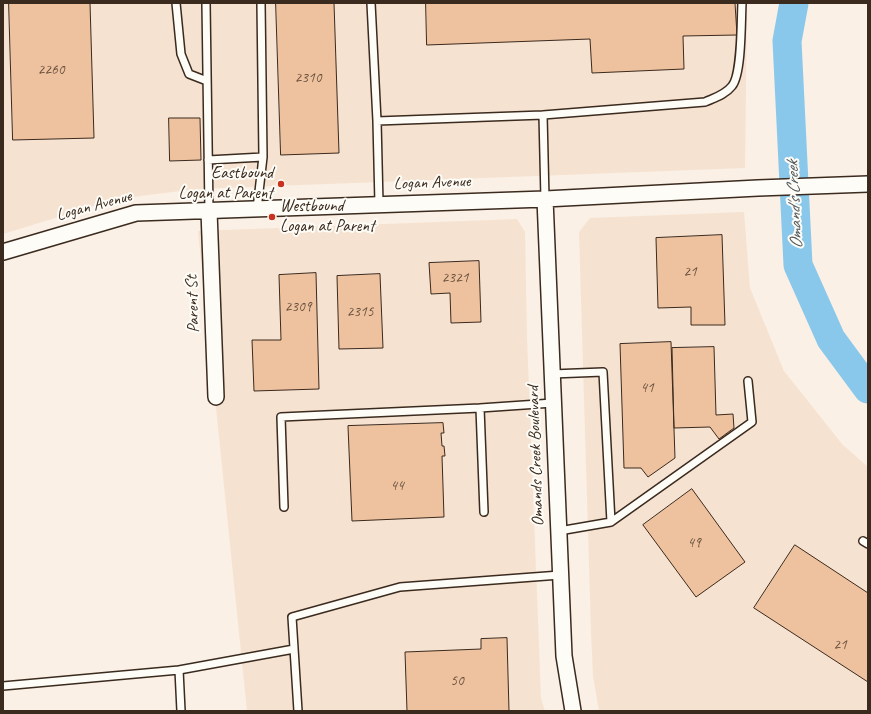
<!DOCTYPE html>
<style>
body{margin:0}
#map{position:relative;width:871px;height:714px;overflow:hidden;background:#faf0e5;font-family:Caveat,sans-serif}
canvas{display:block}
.frame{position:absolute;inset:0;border:4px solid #3b2a1e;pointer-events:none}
</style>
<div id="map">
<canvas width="871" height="714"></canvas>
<div class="frame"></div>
</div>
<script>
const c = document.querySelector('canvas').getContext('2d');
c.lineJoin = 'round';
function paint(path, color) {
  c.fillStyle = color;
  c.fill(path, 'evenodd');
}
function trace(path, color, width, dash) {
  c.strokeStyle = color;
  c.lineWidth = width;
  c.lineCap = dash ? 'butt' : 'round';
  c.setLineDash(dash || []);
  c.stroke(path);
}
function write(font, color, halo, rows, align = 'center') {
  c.font = font + ' Caveat,sans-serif';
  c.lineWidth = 4;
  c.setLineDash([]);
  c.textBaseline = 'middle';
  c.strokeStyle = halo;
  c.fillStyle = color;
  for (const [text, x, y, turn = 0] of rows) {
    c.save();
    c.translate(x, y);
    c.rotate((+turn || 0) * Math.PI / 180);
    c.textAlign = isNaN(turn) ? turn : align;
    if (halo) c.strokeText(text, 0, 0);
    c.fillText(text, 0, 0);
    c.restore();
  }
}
paint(new Path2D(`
 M3,3H747L745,168L196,189L117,199L3,234Z
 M744,212L750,288L784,371L842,444L868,467V711H599L593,676L591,632L579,232L590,218Z
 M517,219L525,232L527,338L541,698L545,711H247L198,231Z`), '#f6e2d0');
trace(new Path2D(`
 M794,3L787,41L798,265L831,339L868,389`), '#8ac8eb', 29);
const building = new Path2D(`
 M9,3H90L94,138L13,140Z
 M276,3H334L339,153L281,155Z
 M426,3H735L737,35L683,36L684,69L592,73L590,39L427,45Z
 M169,118H200L201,160L170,161Z
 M722,235L725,325H691V307L658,308L656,238Z
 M479,261L481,322L451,323L450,293L431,294L429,263Z
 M316,273L319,389L254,391L252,340H281L279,275Z
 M380,274L383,348L339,349L337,276Z
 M671,342L675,458L648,477L641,468H624L620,344Z
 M714,347L716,415L733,414L734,428L719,439L710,427L674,428L672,348Z
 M443,423L444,433H441L442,446H444L445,456H442L444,517L352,521L348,426Z
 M692,489L745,562L696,597L643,525Z
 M795,545L868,593V682L754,608Z
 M507,638L509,711H407L405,652L481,649V639Z`);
paint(building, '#eec29e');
trace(building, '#3b2a1e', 1);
const lane = new Path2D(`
 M176,3L181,54L189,74L207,81
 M206,3L209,211
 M371,3L377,121
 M543,115L705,102C714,98 725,95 732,86C742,74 741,21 742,3
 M208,160L263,157
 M379,204L377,121L543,115L545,199
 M257,209L263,157L261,3
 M552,374L603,372L611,522L752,422L748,381
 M284,507L281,417L480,408
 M484,512L480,408L553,403
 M559,531L611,522
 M863,541L868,544
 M3,686L179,670
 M181,711L179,670L294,649
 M298,711L292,617L400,587L560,575`);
const street = new Path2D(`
 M545,199L564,656L573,711
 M209,211L216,397
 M3,252L136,213L545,199L758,188L868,184`);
trace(lane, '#3b2a1e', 10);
trace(street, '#3b2a1e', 18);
trace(lane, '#fdfcf7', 7);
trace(street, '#fdfcf7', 15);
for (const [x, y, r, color] of [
 [281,184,4,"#c8321e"],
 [272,217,4,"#c8321e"]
]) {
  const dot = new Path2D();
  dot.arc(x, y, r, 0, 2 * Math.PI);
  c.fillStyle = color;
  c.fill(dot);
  trace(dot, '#fdfcf7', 1.5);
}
write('15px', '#68503e', null, [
 ["2260",51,70],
 ["2310",308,78],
 ["21",690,272],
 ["2321",455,278],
 ["2309",298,307],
 ["2315",360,312],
 ["41",647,388],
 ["44",397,486],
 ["49",694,543],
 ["21",840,645],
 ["50",457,681]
]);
write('17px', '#3b2a1e', '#fdfcf7', [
 ["Eastbound",273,174],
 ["Logan at Parent",273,194],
 ["Westbound",280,207,"left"],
 ["Logan at Parent",280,227,"left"]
], 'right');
write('17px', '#3b2a1e', '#fdfcf7', [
 ["Logan Avenue",432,183,-2],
 ["Logan Avenue",94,206,-15],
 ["Parent St",193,304,-92],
 ["Omands Creek Boulevard",536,456,-92]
]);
write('italic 18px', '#53595c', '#fdfcf7', [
 ["Omand's Creek",795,205,-93]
]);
</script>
